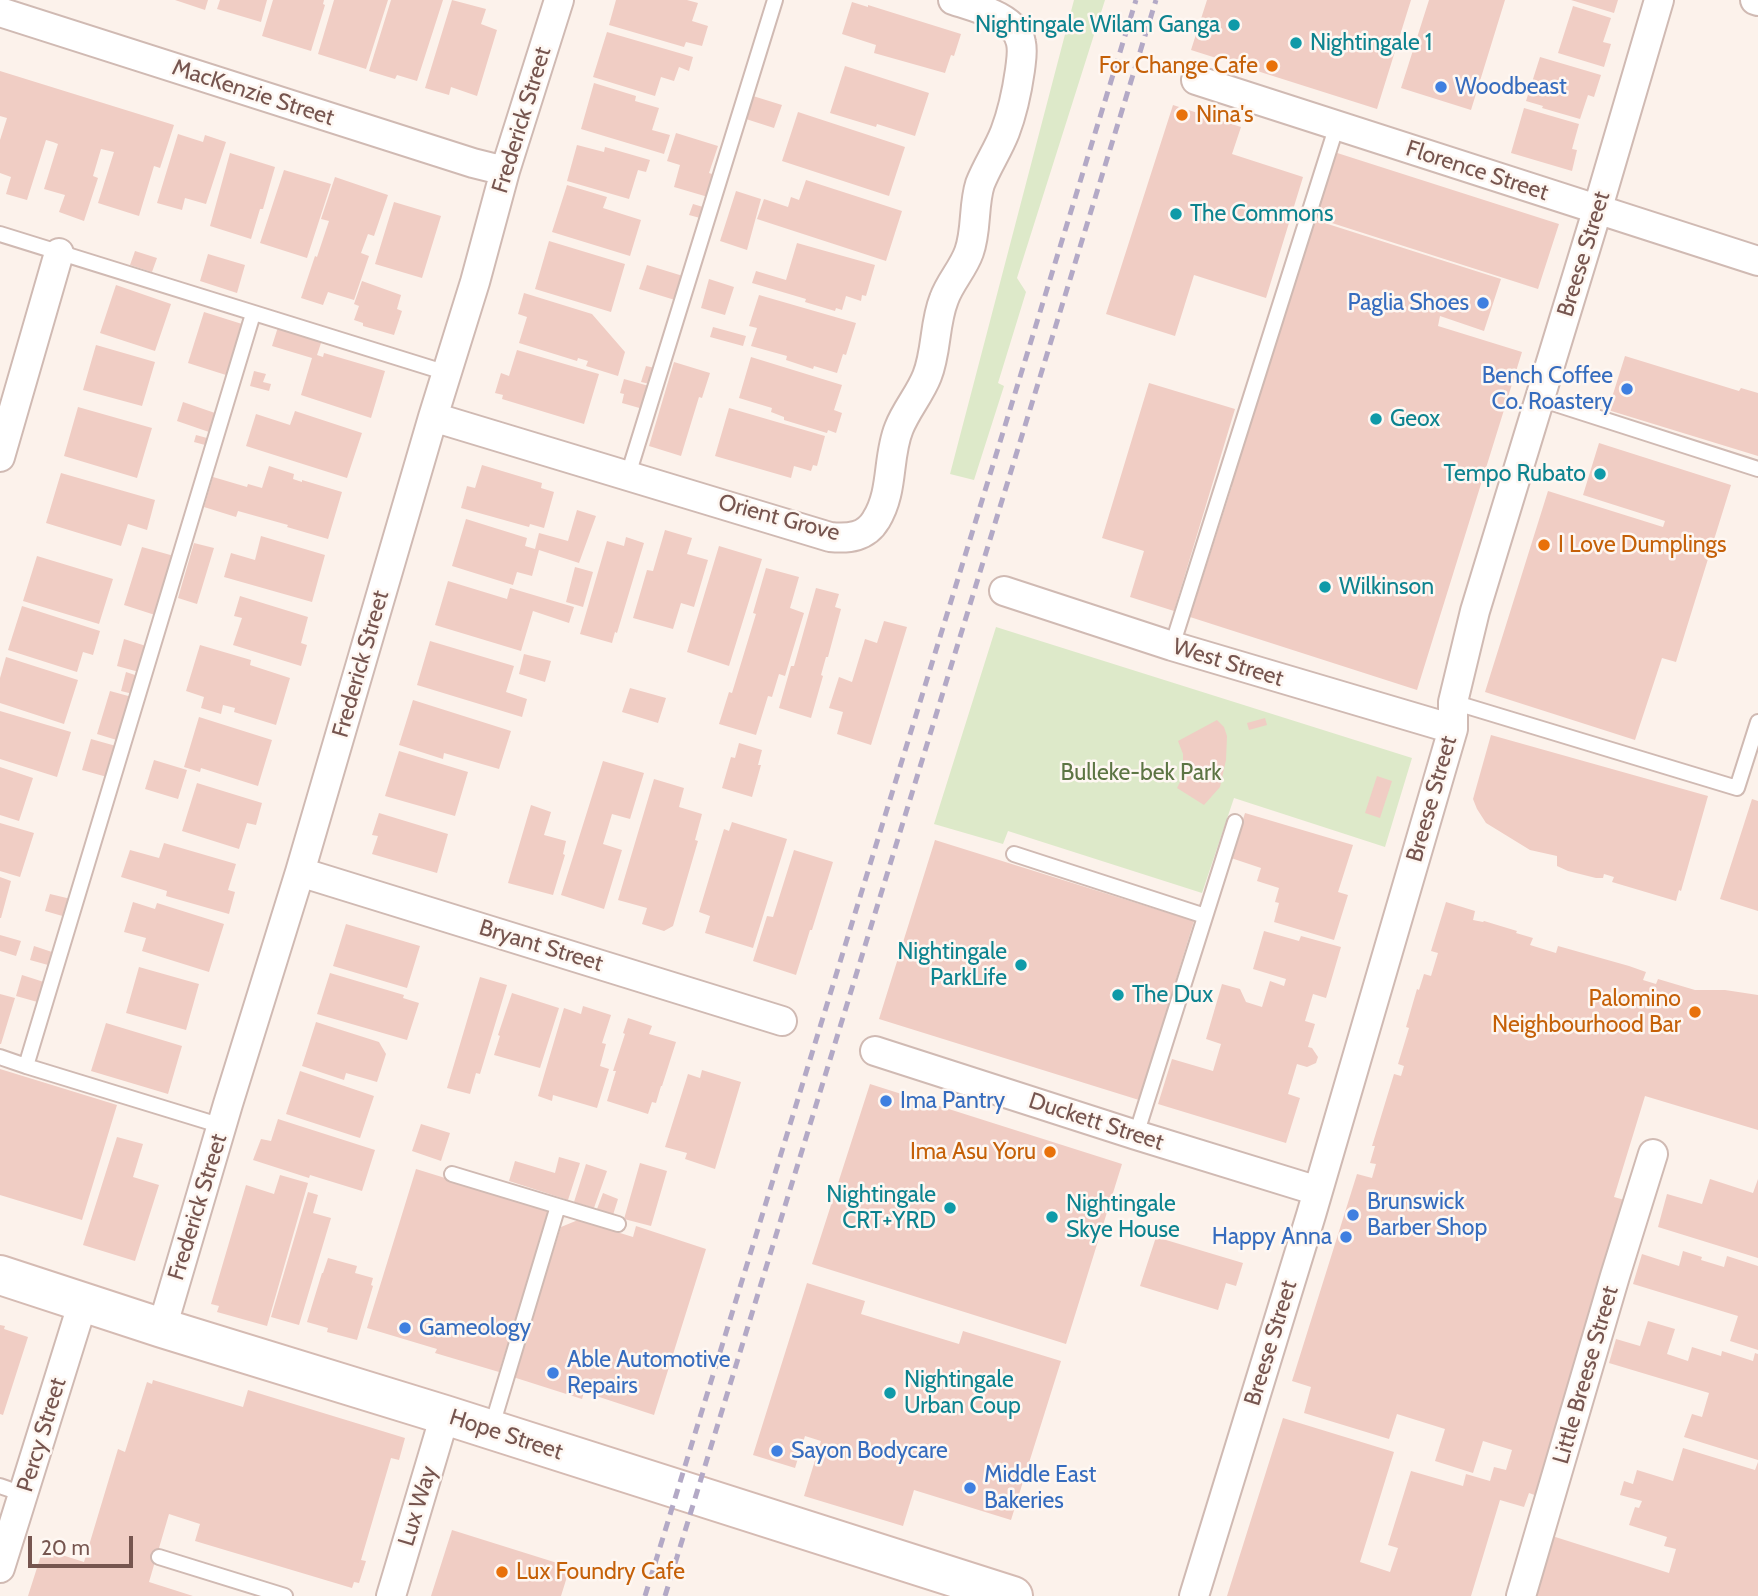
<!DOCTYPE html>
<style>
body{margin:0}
#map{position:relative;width:1758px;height:1596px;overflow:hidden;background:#fcf2eb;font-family:Cabin,sans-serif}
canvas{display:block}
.scale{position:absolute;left:28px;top:1536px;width:105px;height:32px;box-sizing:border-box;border:4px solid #76554f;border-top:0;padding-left:9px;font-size:21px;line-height:24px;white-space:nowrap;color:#76554f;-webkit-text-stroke:5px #fef7f2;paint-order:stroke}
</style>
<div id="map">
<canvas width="1758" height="1596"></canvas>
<div class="scale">20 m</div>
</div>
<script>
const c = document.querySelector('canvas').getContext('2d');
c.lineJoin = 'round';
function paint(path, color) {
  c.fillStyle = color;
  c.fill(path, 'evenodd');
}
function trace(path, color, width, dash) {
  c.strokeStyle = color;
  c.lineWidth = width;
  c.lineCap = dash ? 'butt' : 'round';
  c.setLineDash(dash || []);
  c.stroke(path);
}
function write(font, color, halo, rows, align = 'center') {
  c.font = font + ' Cabin,sans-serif';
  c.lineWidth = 5;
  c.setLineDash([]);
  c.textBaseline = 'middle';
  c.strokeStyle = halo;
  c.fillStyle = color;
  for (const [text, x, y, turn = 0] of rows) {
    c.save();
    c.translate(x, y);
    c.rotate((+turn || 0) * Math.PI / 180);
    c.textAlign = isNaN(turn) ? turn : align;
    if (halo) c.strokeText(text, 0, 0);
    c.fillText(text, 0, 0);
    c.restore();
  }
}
paint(new Path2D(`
 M1074,0H1105L1017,278L1026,292L998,383L1004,386L974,480L950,474Z
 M996,627L1412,758L1385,847L1234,798L1202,893L1008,831L1003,844L934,824Z`), '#dde9c9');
paint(new Path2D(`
 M175,0H208L205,10Z
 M220,0H267L261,22L217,9Z
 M273,0H324L323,4L325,5L311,51L262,36Z
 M334,0H388L366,69L318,54Z
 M391,0H443L417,81L397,75L395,79L369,71Z
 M452,0L486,9L481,24L497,30L477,96L451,87L449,95L425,88Z
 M616,0H687L698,3L692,21L708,26L702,46L686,42L684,47L609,25Z
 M1207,0H1411L1377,109L1191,50Z
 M1429,0H1505L1471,110L1401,88Z
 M1571,0H1618L1614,13Z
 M852,2L868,7V5L961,34L954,56L951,55L945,73L874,53L876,45L842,34Z
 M1573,6L1611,18L1603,42L1611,44L1604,67L1558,53Z
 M607,32L693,57L689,71L679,67L674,81L661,77L655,96L593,77Z
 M1540,57L1601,75L1594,97L1588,95L1580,119L1542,108L1543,106L1526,101Z
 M845,66L929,93L915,136L877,124L876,127L830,113Z
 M0,71L174,125L160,168L154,166L139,216L98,203L114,152L101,149L93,176L98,178L84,221L59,212L65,195L44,189L58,144L53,142L46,140L27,200L6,194L11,177L0,173V140L7,118L0,116Z
 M594,83L636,96L635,101L659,108L652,130L670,135L664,154L581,129Z
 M753,96L782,105L774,128L746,119Z
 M1173,105L1241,127L1232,154L1303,177L1266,298L1194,275L1175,336L1106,314Z
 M1524,108L1579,124L1572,149L1577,150L1572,171L1511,153Z
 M798,112L905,147L889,196L782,161Z
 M676,133L718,146L709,173L715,175L708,197L674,187L680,165L667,161Z
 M178,134L203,142L205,135L226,142L206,204L185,198L182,210L157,203Z
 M577,145L604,152L605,147L650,160L646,172L638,170L629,199L567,181Z
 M1331,151L1559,224L1538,289L1310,216Z
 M230,153L275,167L263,209H260L251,239L210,226Z
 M284,170L331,184L307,258L260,243Z
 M335,177L388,195L374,236L368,234L361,253L369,256L354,300L328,292L323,305L301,298L315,256L317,257L329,221L321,219Z
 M806,180L902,211L886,261L757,219L764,199L788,207L791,197L799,200Z
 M567,185L607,197L603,208L641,220L630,256L552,232Z
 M736,191L761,199L747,250L720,241Z
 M394,202L441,216L422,278L375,264Z
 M693,204L703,207L700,218L689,215Z
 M1312,219L1501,279L1484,331L1440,316L1438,326L1522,352L1417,690L1190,617L1232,486H1230Z
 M549,241L625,264L611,312L535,289Z
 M797,243L875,265L866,296L862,295L861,301L846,296L842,310L836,308L835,311L805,302L806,299L752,283L756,271L786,280Z
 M135,251L157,258L152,272L130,265Z
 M208,254L245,265L237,293L200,281Z
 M647,265L683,276L675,300L639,289Z
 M709,279L734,287L725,315L701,308Z
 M362,281L401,295L397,309L402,311L394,335L363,326V323L354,320L359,306L354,304Z
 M116,285L171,304L155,351L100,333Z
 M524,293L592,314L625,352L618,376L586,366L588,361L578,358L577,361L519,343L527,317L518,314Z
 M759,295L856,323L846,355L843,354L837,373L814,366L813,369L786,360L787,356L751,346L757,328L749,326Z
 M204,312L242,324L226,375L188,363Z
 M278,327L322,340L317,355L323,357L324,353L385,371L371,418L301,395L312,358L272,346Z
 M713,327L746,336L743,346L710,337Z
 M96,345L155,362L142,406L83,390Z
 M517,350L599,374L584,424L502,399L503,395L495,393L501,373L509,376Z
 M1625,356L1739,391L1741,388L1758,393V456L1608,410Z
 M751,357L842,385L834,410L842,413L836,433L828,430L827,433L784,420V417L771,412L772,408L739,398Z
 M674,362L710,373L702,398L699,397L681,456L649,446Z
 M646,366L655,368L650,384L641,382Z
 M254,371L266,374L263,382L271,384L269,391L250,386Z
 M624,379L649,386L643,409L622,403L624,394L620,393Z
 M1149,383L1235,409L1174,611L1130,597L1144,551L1102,538Z
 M183,402L215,413L209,432L177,421Z
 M78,407L152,428L137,478L64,456Z
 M729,408L825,436L817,466L813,465L811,471L794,466L791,478L715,456Z
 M295,411L362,433L347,478L246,446L256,414L290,425Z
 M196,435L207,438L205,445L194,442Z
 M1599,443L1731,485L1676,662L1662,658L1635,740L1485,692L1548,491L1663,527L1665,521L1583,495Z
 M482,465L542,483L541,488L554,492L544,528L530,524L529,527L461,508L467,486L475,488Z
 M269,466L294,474L293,479L302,482V480L342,492L328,539L287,527L288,525L238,511L236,517L204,507L213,477L247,487L248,484L262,488Z
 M61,473L155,500L147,530L128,524L121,546L46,523Z
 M577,510L596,516L579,563L539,550L532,576L517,572L513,585L452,566L466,519L527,538L525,546L535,549L539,533L568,541Z
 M665,530L692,538L687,554L708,560L694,607L681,603L673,629L633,618L647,570L653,571Z
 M261,536L325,555L312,602L224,577L231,553L255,560Z
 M626,537L644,543L617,633L615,632L612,643L580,634L607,541L624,546Z
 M194,543L214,548L197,604L178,598Z
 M719,546L762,559L729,666L687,652Z
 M142,547L174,556L155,615L124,605Z
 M37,556L113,579L99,624L23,601Z
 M575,567L593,572L583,607L566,602Z
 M766,568L799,577L790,608L804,613L785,676L779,674L772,697L768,696L756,735L719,724L729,692L732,693L756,614L753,613Z
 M448,581L507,599L510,588L574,607L569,623L533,611L521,651L435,625Z
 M816,588L839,594L835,607L841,609L828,657H826L821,675L823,676L811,718L779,708L791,666H794Z
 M240,596L308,617L301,643L307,645L301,666L233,645L242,618L234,616Z
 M22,606L100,631L93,655L83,652L77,672L8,650Z
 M884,621L907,627L871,745L837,734L843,712L829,708L839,677L852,682L865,639L877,643Z
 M124,639L146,646L139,672L117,666Z
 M430,641L514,666L506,692L527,699L522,717L417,685Z
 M200,645L251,660L250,665L290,678L276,725L234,712L235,708L223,705L221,714L201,708L204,697L186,691Z
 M524,654L551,661L545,682L519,674Z
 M6,657L78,680L64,724L0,703V678Z
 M126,672L138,676L133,694L121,691Z
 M630,688L666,698L658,723L622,712Z
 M110,691L132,697L120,741L97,734Z
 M413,700L511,731L499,769L444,753L443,759L399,745Z
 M0,711L71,732L57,777L0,759Z
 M199,717L272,740L258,786L201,768L200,772L184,767Z
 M1265,718L1267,725L1249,730L1247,723Z
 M1217,720L1224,727L1227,736L1226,760L1220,787L1204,805L1177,788L1182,778L1183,765V754L1178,741Z
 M1491,735L1708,796L1681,891L1679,890L1676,901L1612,882L1614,877L1604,874L1603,878H1596L1568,871L1557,866V856L1530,850L1486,823L1477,809L1473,799Z
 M91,739L116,746L107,777L82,770Z
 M739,743L762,750L758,765H761L752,797L722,788L731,757L735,758Z
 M399,751L468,772L455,816L385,796Z
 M154,760L187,770L178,799L145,789Z
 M603,761L644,773L630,819L612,814L603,844L622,850L604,909L561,895Z
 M0,767L33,778L19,821L0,815Z
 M1377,776L1392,781L1380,818L1365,813Z
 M654,779L684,788L679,807L702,814L695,840L698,841L673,926L664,931L642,924L647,908L618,900Z
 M197,783L262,803L256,825L247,823L239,849L182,831Z
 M1752,799L1758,801V911L1720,899Z
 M531,805L551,812L544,835L566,841L563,854L565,855L553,895L508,883Z
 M379,813L448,834L437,873L372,854L378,836L372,835Z
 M1245,813L1353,845L1338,892L1348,895L1334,940L1274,922L1279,903L1275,902L1279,888L1257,881L1261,868L1231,858Z
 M732,822L787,839L753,948L705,933L710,916L699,912L724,829L729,831Z
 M0,823L34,833L20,877L0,871Z
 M935,840L1194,921L1139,1100L879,1019Z
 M164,843L236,864L228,890L235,892L229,914L166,896L167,891L121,877L130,850L159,858Z
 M794,850L833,862L812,930H810L796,975L753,961L767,916L773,917Z
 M0,877L11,881L1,918H0Z
 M50,894L71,899L66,917L45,911Z
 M133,902L155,909L157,903L224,924L209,972L142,951L146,938L124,932Z
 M1446,902L1475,911L1473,920L1483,922L1484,921L1517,931L1516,933L1533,938L1530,945L1556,953L1558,946L1629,966L1646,972L1643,980L1656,984L1658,979L1695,990H1725L1758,995V1130L1645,1096L1614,1197L1628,1201L1540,1497L1529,1493L1524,1507L1500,1500L1471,1596H1227L1283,1418L1394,1452L1360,1562L1390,1572L1398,1548L1388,1545L1411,1471L1463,1486L1466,1474L1490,1481L1494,1467L1506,1470L1512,1450L1483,1441L1473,1473L1435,1461L1445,1429L1397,1414L1389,1439L1304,1413L1311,1387L1292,1381L1357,1174L1372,1178L1376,1164L1370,1163L1375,1146H1372L1394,1074L1401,1076L1404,1066L1398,1064L1409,1028L1406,1027L1417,989L1419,990L1424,974L1431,976L1438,953L1431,951Z
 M346,924L420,946L407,988L333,966Z
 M1264,931L1299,941L1301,936L1341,947L1326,998L1313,994L1305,1021L1315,1024L1308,1047L1312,1048L1318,1057L1316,1063L1307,1067L1297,1064L1288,1094L1300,1098L1286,1143L1158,1104L1172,1059L1213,1071L1221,1044L1206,1039L1222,984L1240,989L1246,1002L1262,1007L1270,981L1284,986L1286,979L1253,969Z
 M0,935L21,941L16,956L0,951Z
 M34,946L52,952L48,965L30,960Z
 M139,967L199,984L186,1030L126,1013Z
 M330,973L404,995L403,998L419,1003L407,1040L317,1014Z
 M22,975L47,983L41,1003L16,996Z
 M480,977L507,985L480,1074L476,1073L470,1094L447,1088Z
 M512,993L559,1008L540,1068L494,1055L500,1036L498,1035Z
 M0,994L15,998L1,1044H0Z
 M583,1006L611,1015L602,1043L606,1044L600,1066L609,1069L597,1108L553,1095L552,1101L538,1096L564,1008L581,1014Z
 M628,1018L652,1026L649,1034L676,1042L662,1086H661L656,1103L652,1102L648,1114L607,1101L616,1071H613L625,1034L623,1033Z
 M316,1022L379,1042L386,1054L377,1082L346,1073L344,1080L302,1066Z
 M106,1023L182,1046L168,1094L91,1071Z
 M0,1069L117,1105L82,1220L0,1195Z
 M702,1070L741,1082L715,1169L685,1159L687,1153L665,1147L688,1074L700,1078Z
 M300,1071L374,1096L360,1138L286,1114Z
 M870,1084L1122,1164L1066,1344L812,1264Z
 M278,1119L375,1150L362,1191L310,1175L309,1178L253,1160L261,1139L271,1141Z
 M421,1124L450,1133L441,1161L412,1151Z
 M117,1137L143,1144L133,1177L159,1185L135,1261L83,1245Z
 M559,1157L580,1163L568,1200L509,1181L515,1161L555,1173Z
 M640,1163L667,1171L651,1226L624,1219Z
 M586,1164L607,1171L594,1208L574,1202Z
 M416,1169L549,1210L499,1372L435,1353L437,1349L367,1328Z
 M280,1175L308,1183L267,1326L217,1312L219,1306L211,1304L246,1185L274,1194Z
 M1710,1179L1753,1193L1758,1179V1258L1658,1227L1667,1194L1702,1204Z
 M308,1192L318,1195L313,1213L331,1218L299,1325L271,1317Z
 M603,1193L618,1199L613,1215L597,1209Z
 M578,1220L633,1237L636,1226L706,1249L654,1415L584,1392L582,1399L513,1377L561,1227Z
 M1156,1237L1243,1263L1236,1286L1226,1283L1218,1310L1140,1286Z
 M1683,1251L1702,1257L1701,1260L1724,1267L1727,1256L1758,1266V1350L1730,1341L1738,1316L1633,1284L1642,1254L1679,1266Z
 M328,1258L357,1266L355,1273L373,1278L371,1285L373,1286L357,1340L327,1332L328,1328L307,1322L322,1273H323Z
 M807,1283L865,1301L861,1314L959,1344L963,1331L1061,1361L1011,1520L914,1490L903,1526L804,1496L821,1441L805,1436L795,1468L753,1455Z
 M1648,1321L1675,1329L1667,1354L1688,1361L1692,1347L1721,1356L1722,1351L1753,1361L1755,1353L1758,1354V1460L1684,1437L1692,1414L1702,1417L1709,1393L1609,1363L1616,1339L1640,1346Z
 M0,1325L5,1326L4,1329L28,1337L3,1415L0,1414Z
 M153,1380L243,1407L248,1390L405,1438L399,1460L391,1458L361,1560L366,1561L359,1583L354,1582L352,1588L195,1541L200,1524L169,1514L149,1582L193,1596H28L43,1549L84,1562L118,1449L125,1452L147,1382L152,1384Z
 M1683,1448L1755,1470L1758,1462V1596H1531L1549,1535L1669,1573L1676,1549L1664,1546L1667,1537L1629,1525L1635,1507L1639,1508L1642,1501L1620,1495L1624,1481L1633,1484L1637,1470L1673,1481Z
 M452,1530L570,1567L561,1596H431Z`), '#f0cdc4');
const lane = new Path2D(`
 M0,234L447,373
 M1540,399L1758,469
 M628,475L775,0
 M1172,646L1337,125
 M1453,702L1737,788L1758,722
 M1014,854L1205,916
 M0,1057L26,1066
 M222,1126L26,1066L253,314
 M1136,1135L1235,822
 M452,1174L558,1206L491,1429
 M558,1206L618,1224
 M0,1486L23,1494
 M159,1557L285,1596`);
const street = new Path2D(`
 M1755,0L1758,1
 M0,12L473,163L505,171
 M1196,80L1758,261
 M433,417L830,537C849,539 866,537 876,520C894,491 887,457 899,428C906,410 920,394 927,376C937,351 934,324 944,299C950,282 963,269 969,252C977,230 973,206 980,184C987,166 998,150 1005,132C1013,111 1017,91 1020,70C1021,61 1023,52 1021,43C1017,17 974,7 953,0
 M0,457L59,253
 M1004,591L1172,646L1453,729
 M300,872L782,1021
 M875,1051L1136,1135L1318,1191
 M162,1328L228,1104L300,872L433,417L475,282L505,171L559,0
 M0,1568L83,1302
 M391,1596L445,1415
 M1194,1596L1311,1215L1453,729V702L1475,611L1597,211L1659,0
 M1521,1596L1615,1276L1653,1154`);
const secondary = new Path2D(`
 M0,1275L162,1328L445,1415L1013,1596`);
trace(lane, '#d0bab3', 18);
trace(street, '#d0bab3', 32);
trace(secondary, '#d5bbb3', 42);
trace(lane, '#fff', 14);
trace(street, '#fff', 28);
trace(secondary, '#fff', 38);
trace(new Path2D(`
 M645,1596L1136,0
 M665,1596L1156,0`), '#b3a9c6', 5, [10, 7]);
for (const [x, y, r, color] of [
 [1234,25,7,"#0f9aa8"],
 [1296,43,7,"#0f9aa8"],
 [1272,66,7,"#e8710a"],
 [1441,87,7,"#3f7fe0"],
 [1182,115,7,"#e8710a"],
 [1176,214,7,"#0f9aa8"],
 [1483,303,7,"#3f7fe0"],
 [1627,389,7,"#3f7fe0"],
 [1376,419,7,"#0f9aa8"],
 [1600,474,7,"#0f9aa8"],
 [1544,545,7,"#e8710a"],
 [1325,587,7,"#0f9aa8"],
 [1021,965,7,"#0f9aa8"],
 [1118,995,7,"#0f9aa8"],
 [1695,1012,7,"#e8710a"],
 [886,1101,7,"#3f7fe0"],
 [1050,1152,7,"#e8710a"],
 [950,1208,7,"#0f9aa8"],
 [1353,1215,7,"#3f7fe0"],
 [1052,1217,7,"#0f9aa8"],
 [1346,1237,7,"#3f7fe0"],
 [405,1328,7,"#3f7fe0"],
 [553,1373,7,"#3f7fe0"],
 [890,1393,7,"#0f9aa8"],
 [777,1451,7,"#3f7fe0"],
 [970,1488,7,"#3f7fe0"],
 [502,1572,7,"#e8710a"]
]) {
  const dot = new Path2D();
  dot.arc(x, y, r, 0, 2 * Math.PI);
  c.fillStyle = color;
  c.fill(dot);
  trace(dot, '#fef7f2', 2.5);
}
write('23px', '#0d838f', '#fef7f2', [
 ["Nightingale Wilam Ganga",1220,25,"right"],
 ["Nightingale 1",1310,43],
 ["The Commons",1190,214],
 ["Geox",1390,419],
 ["Tempo Rubato",1586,474,"right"],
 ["Wilkinson",1339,587],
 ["Nightingale",1007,952,"right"],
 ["ParkLife",1007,978,"right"],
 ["The Dux",1132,995],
 ["Nightingale",936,1195,"right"],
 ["CRT+YRD",936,1221,"right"],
 ["Nightingale",1066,1204],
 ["Skye House",1066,1230],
 ["Nightingale",904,1380],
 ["Urban Coup",904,1406]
], 'left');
write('23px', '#c56008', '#fef7f2', [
 ["For Change Cafe",1258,66],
 ["Nina's",1196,115,"left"],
 ["I Love Dumplings",1558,545,"left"],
 ["Palomino",1681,999],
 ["Neighbourhood Bar",1681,1025],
 ["Ima Asu Yoru",1036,1152],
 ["Lux Foundry Cafe",516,1572,"left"]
], 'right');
write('23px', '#366cbe', '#fef7f2', [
 ["Woodbeast",1455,87],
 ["Paglia Shoes",1469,303,"right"],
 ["Bench Coffee",1613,376,"right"],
 ["Co. Roastery",1613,402,"right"],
 ["Ima Pantry",900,1101],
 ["Brunswick",1367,1202],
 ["Barber Shop",1367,1228],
 ["Happy Anna",1332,1237,"right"],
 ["Gameology",419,1328],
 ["Able Automotive",567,1360],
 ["Repairs",567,1386],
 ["Sayon Bodycare",791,1451],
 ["Middle East",984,1475],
 ["Bakeries",984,1501]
], 'left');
write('23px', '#76554f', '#fef7f2', [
 ["MacKenzie Street",253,93,18],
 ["Frederick Street",522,120,-73],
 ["Florence Street",1477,171,18],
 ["Breese Street",1584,254,-73],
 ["Orient Grove",779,518,15],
 ["West Street",1228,663,17],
 ["Frederick Street",361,664,-74],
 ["Breese Street",1432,799,-74],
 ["Bryant Street",541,946,17],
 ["Duckett Street",1096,1122,18],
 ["Frederick Street",198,1207,-73],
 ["Breese Street",1271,1343,-73],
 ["Little Breese Street",1586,1375,-74],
 ["Percy Street",42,1435,-73],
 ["Hope Street",506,1435,18],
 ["Lux Way",418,1506,-73]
]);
write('23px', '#5d7544', '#fef7f2', [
 ["Bulleke-bek Park",1141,773]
]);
</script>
